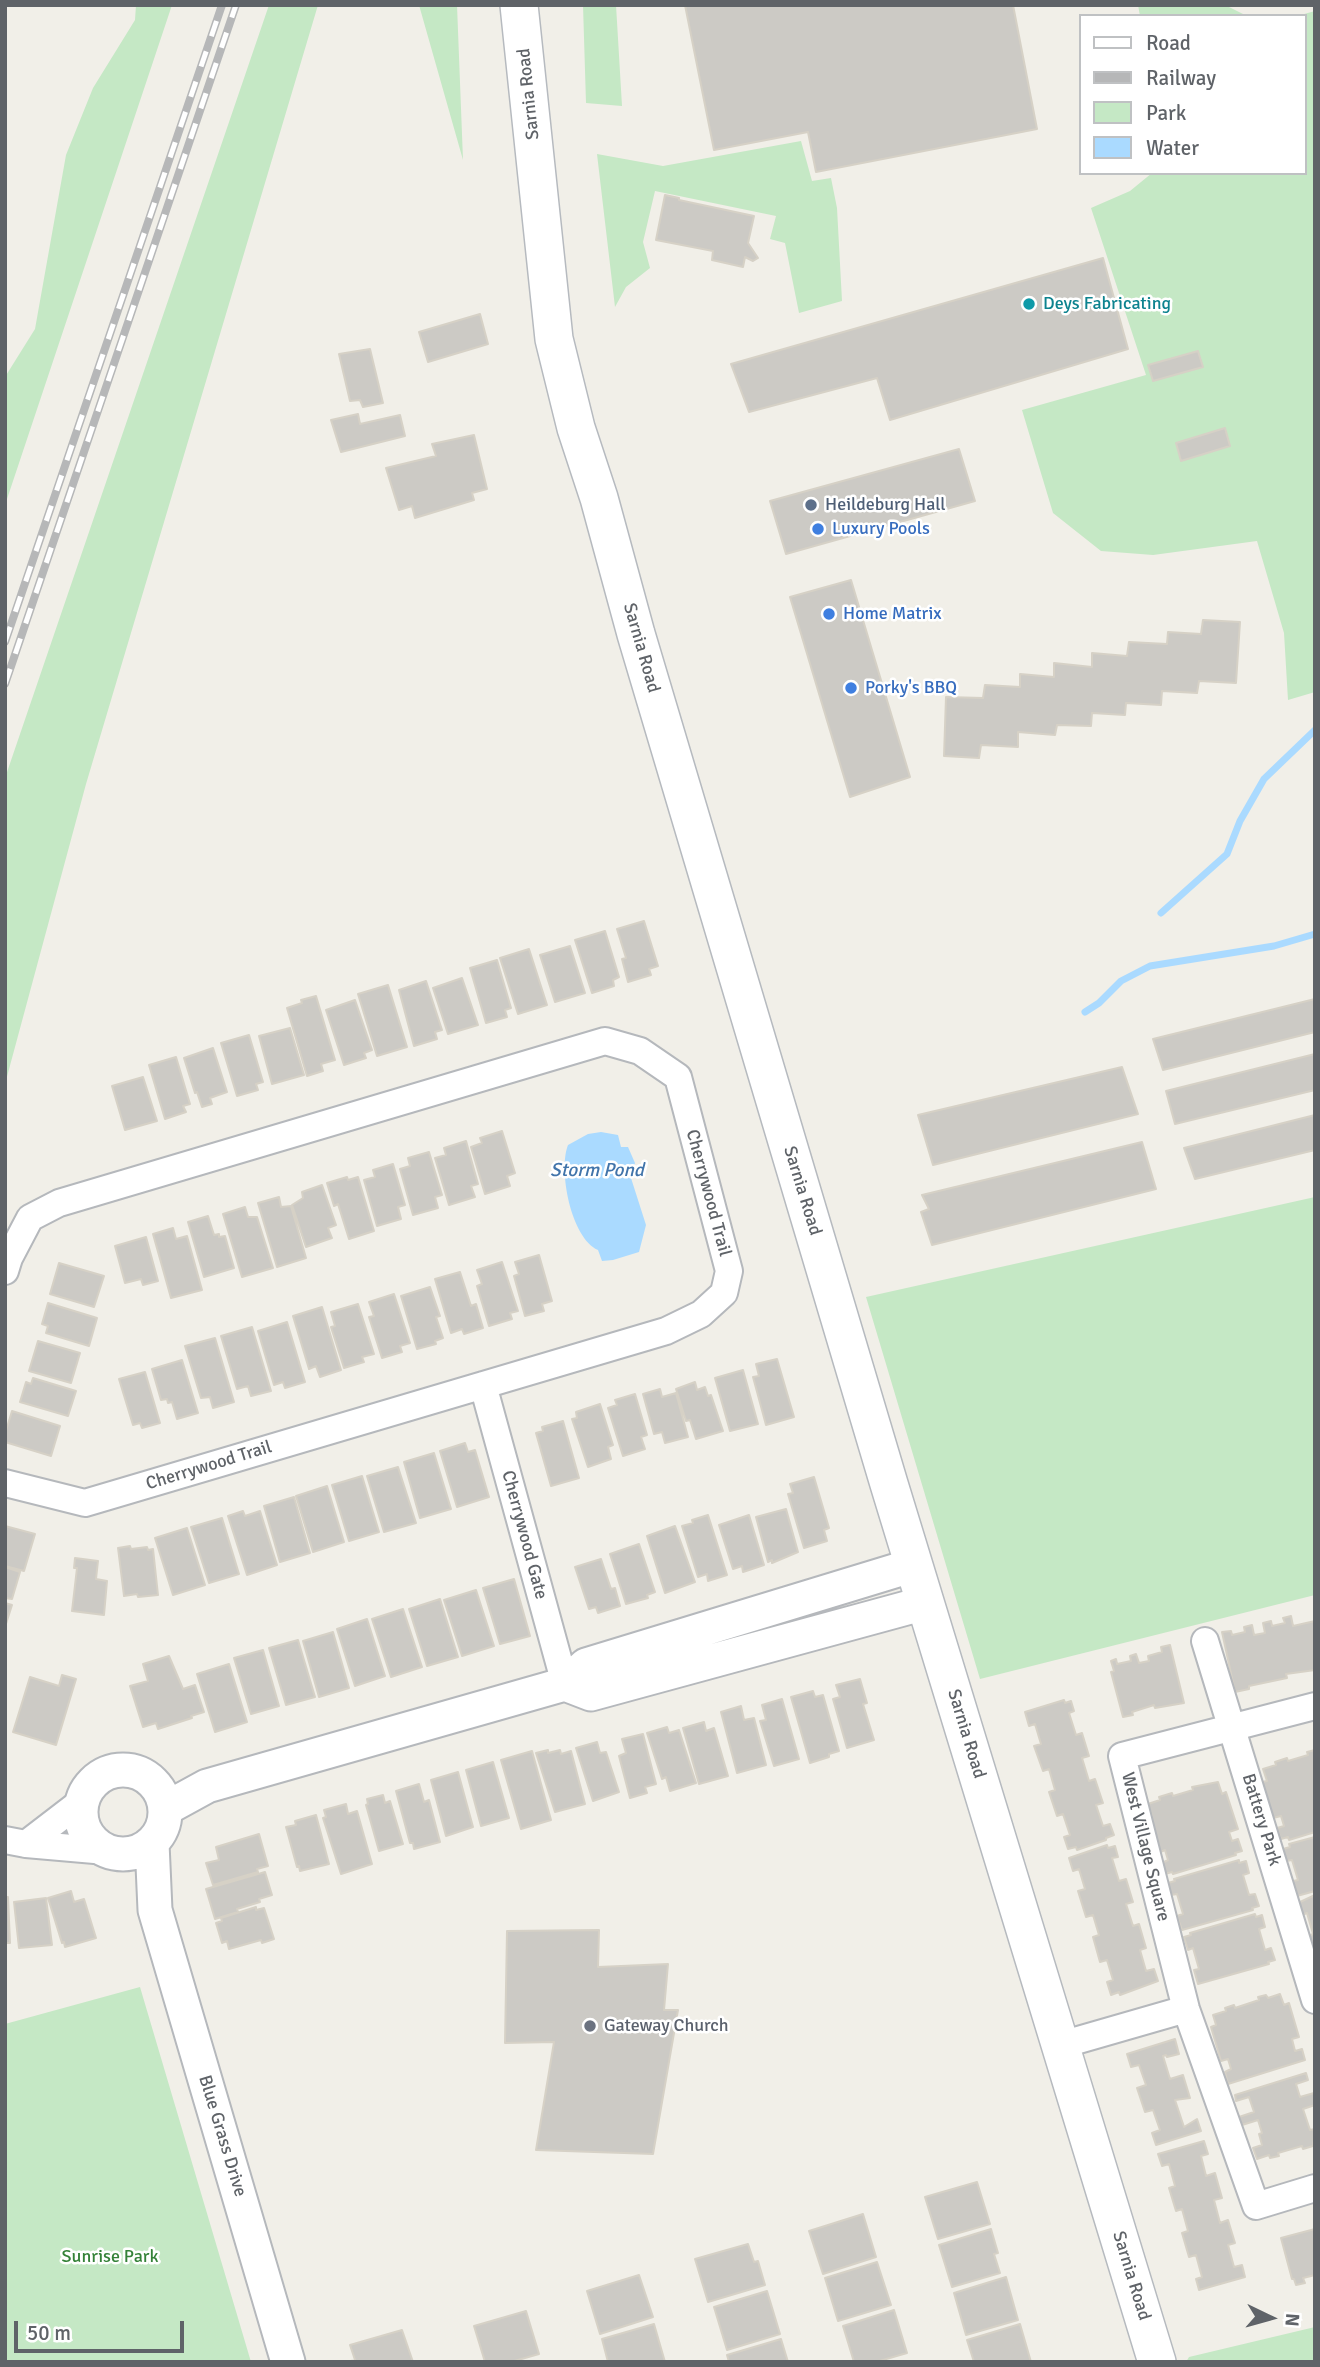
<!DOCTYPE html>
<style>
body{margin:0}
#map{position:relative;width:1320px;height:2367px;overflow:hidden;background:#f1efe8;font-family:Signika,sans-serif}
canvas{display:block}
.frame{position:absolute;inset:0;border:7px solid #5f6368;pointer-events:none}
.legend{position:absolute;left:1079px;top:14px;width:228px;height:161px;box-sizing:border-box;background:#fff;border:2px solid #bfc1c3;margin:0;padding:9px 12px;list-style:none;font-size:21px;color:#5f6368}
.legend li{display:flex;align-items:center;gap:14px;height:35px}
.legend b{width:35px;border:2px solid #bfc1c3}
.north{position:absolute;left:1236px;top:2283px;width:70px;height:70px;-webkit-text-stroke:5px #fff;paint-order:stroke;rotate:95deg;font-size:19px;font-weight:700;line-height:28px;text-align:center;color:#5f6368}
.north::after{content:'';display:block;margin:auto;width:24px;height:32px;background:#5f6368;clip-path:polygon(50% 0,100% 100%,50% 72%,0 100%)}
.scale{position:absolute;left:14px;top:2321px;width:170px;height:32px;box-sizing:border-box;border:4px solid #5f6368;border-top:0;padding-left:9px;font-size:21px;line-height:24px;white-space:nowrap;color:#5f6368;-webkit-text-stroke:5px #fff;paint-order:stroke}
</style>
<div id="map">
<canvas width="1320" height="2367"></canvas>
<div class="frame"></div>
<ul class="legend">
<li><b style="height:9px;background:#fff"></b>Road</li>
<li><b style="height:9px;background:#b6b7b8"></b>Railway</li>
<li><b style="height:19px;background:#c5e8c5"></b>Park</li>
<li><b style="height:19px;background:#aadaff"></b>Water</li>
</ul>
<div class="north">N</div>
<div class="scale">50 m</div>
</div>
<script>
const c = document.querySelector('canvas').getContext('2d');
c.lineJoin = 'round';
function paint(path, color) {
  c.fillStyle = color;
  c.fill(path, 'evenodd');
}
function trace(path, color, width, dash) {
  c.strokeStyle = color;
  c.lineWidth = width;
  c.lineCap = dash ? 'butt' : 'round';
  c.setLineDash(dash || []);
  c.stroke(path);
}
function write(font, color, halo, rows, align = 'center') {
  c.font = font + ' Signika,sans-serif';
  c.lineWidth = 5;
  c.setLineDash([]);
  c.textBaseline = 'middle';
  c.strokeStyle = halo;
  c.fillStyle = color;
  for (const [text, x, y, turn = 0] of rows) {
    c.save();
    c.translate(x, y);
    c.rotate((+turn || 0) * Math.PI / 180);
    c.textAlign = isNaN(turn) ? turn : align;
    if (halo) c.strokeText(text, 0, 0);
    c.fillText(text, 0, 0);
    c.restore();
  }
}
paint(new Path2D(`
 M136,5H172L5,505V377L35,329L66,155L93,88L135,20Z
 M269,5H318L86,784L5,1084V778Z
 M419,5H457L463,160Z
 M583,5H616L622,106L586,103Z
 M1138,5H1225L1247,16H1140Z
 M1315,11V692L1288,700L1284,633L1257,541L1153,555L1101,551L1053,513L1022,410L1146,375L1091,208L1130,191L1152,173H1304V16H1297Z
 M801,141L812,181L831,178L837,208L842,301L799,313L785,243L770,239L776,216L655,191L643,242L650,268L626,287L615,307L597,154L663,166Z
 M1315,1197V1595L980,1679L866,1297Z
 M140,1987L251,2362H5V2024Z
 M1315,2327V2362H1186L1189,2357Z`), '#c5e8c5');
paint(new Path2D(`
 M601,1132L618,1135L621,1147H628L635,1163L631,1178L646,1225L639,1252L613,1260L602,1261L598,1250C571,1238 558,1170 568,1145L588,1134Z`), '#aadaff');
trace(new Path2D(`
 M1161,913L1227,854L1240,821L1264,779L1315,730
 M1085,1012L1099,1003L1121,981L1150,966L1274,946L1315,934`), '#aadaff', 7);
const building = new Path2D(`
 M685,5H1013L1037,129L816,172L808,132L714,150Z
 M665,195L679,198V200L754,216L748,243L758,258L753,261L745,257L743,267L712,260L713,251L656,240Z
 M1103,258L1128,349L890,420L877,378L749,412L731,364Z
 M480,314L488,344L428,362L419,332Z
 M370,349L383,403L363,407L360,400L350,401L339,354Z
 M1198,351L1203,367L1153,381L1148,365Z
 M358,414L360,424L400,415L405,436L341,452L331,420Z
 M1225,428L1230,446L1181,461L1176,443Z
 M474,435L487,489L472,493L474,500L415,518L412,506L399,510L386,468L436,456L432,444Z
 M959,449L975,501L786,554L770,501Z
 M851,580L910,777L850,797L790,597Z
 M1203,620L1240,622L1236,683L1199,681L1197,693L1162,691L1161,705L1126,703L1125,715L1092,713L1091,726L1057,725L1055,735L1018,732V747L981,745L979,758L944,756L946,697L983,698L985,685L1020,687V674L1054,677V663L1092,667V653L1127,656L1129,642L1167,644L1168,632L1201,634Z
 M644,921L658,966L649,969L651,975L628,982L622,959L626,958L617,929Z
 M605,931L619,977L613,980L614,986L592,993L575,940Z
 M570,946L585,993L555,1002L540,955Z
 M529,949L547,1005L518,1014L500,958Z
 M497,960L511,1008L505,1010L507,1017L486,1023L470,968Z
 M462,978L478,1025L448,1034L433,988Z
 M426,981L442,1030L435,1032L437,1039L414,1046L399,990Z
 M388,985L407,1047L377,1056L358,994Z
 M316,996L335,1060L321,1064L323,1071L307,1076L287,1008L302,1003L301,1000Z
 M1315,999V1032L1163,1070L1153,1039Z
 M355,1000L372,1050L364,1053L366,1058L344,1065L326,1010Z
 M290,1028L304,1075L272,1084L259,1036Z
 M249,1035L263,1082L256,1084L258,1090L237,1096L221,1043Z
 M213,1048L227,1092L210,1098L212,1104L202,1107L197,1092L195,1093L184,1058Z
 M1315,1054V1090L1175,1124L1166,1091Z
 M176,1057L190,1104L183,1106L186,1112L165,1119L149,1065Z
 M1122,1067L1138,1114L933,1165L918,1115Z
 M143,1077L157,1121L125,1130L112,1086Z
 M1315,1115V1150L1195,1179L1184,1148Z
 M502,1131L515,1173L507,1176L510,1186L485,1194L471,1147L482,1143L480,1138Z
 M466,1141L478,1184L471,1186L475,1197L449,1205L435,1158L446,1155L444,1148Z
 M1142,1142L1156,1189L932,1245L921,1212L929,1209L922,1195Z
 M429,1152L442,1195L435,1197L438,1208L413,1215L400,1169L410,1166L408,1158Z
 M393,1164L405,1205L398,1207L401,1219L377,1226L364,1180L375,1177L373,1170Z
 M347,1177L348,1180L358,1177L374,1231L349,1239L338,1204L334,1206L327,1183Z
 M322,1185L336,1225L328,1228L332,1238L306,1247L292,1205L303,1198L302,1192Z
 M279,1197L281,1207L291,1206L306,1258L277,1267L258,1203Z
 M245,1207L248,1217H257L273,1268L242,1277L223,1214Z
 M208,1216L214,1235L219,1234V1237L225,1236L234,1268L204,1277L188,1222Z
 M173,1228L176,1239L187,1236L202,1290L171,1298L153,1234Z
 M146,1237L158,1281L143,1285L141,1279L125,1283L115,1246Z
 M539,1255L552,1301L542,1304L544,1311L525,1316L514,1276L519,1274L515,1262Z
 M502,1262L518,1311L510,1313L512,1319L489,1326L477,1286L482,1284L477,1270Z
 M59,1263L104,1276L94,1307L50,1294Z
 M460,1272L471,1306L476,1304L483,1328L464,1334L462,1329L451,1333L435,1279Z
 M430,1287L440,1316L436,1317L443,1338L435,1341L436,1344L417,1349L401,1296Z
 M394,1294L410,1343L400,1346L402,1352L382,1358L369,1317L374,1316L369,1302Z
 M48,1303L97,1318L89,1346L46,1333L48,1326L42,1324Z
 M358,1304L374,1354L362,1357L364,1362L344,1368L331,1327L335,1326L331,1312Z
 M322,1307L341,1370L320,1377L316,1366L309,1369L293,1316Z
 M287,1322L305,1382L285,1388L283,1382L274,1385L258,1331Z
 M252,1327L271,1391L251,1396L248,1386L237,1389L221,1336Z
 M215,1338L234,1402L213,1408L210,1397L201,1398L185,1346Z
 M38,1341L80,1353L71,1383L29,1371Z
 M777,1359L794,1417L766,1425L753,1377L759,1376L756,1364Z
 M182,1360L198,1413L177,1419L172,1402L168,1403L167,1399L161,1400L152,1369Z
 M743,1370L758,1424L730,1431L715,1378Z
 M145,1372L160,1423L142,1428L140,1423L133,1425L119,1379Z
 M33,1378L76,1391L68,1416L20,1402L26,1382L31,1384Z
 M695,1382L697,1390L705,1387L708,1396L711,1395L723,1431L696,1439L690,1420L686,1421L676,1389Z
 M660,1389L662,1397L676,1393L688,1437L665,1443L662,1432L654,1434L643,1394Z
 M635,1394L647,1435L641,1437L645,1449L623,1456L608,1408L617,1405L615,1400Z
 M600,1404L613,1445L608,1447L611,1459L588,1467L572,1419L577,1418L576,1412Z
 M12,1411L60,1426L51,1456L5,1442V1434Z
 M563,1421L579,1478L551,1486L536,1433L543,1431L542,1427Z
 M465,1443L468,1452L475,1450L489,1497L457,1507L440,1451Z
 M434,1453L451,1509L420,1518L404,1462Z
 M398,1467L416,1523L384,1532L367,1476Z
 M362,1476L379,1532L349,1541L332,1485Z
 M814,1477L829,1528L824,1530L827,1541L804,1548L788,1494L793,1493L790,1484Z
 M327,1486L344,1542L313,1552L296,1496Z
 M294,1497L310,1553L280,1562L264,1506Z
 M786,1509L798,1552L772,1563V1560L768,1562L756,1517Z
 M243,1511L245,1516L260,1511L277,1565L247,1575L228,1516Z
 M708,1515L727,1575L708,1581L707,1574L698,1577L682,1526L693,1523L692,1520Z
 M749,1515L764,1565L743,1572L742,1566L733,1569L719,1525Z
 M222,1518L239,1574L209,1583L191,1527Z
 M5,1526L35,1534L24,1571L5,1566Z
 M675,1526L695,1582L665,1593L647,1536Z
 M187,1528L205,1585L173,1595L155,1538Z
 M639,1544L655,1592L647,1595L648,1598L626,1604L610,1554Z
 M130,1546L131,1549L147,1547L148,1550L153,1549L158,1595L138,1597L137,1594L124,1596L118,1548Z
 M75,1558L98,1561L96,1579L107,1581L104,1615L72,1611L77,1568H74Z
 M601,1559L611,1589L615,1588L620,1606L598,1613L596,1607L589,1609L575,1567Z
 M5,1567L20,1572L12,1599L5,1598Z
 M514,1579L530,1636L500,1644L483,1588Z
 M476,1590L494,1646L462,1656L444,1600Z
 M440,1599L458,1657L427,1666L409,1609Z
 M5,1603L12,1605L5,1627Z
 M403,1609L422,1667L391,1677L372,1619Z
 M1291,1616L1293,1626L1315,1621V1670L1286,1674L1287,1678L1249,1686V1689L1235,1692L1222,1632L1231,1631L1232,1635L1245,1632L1244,1627L1252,1625L1254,1635L1265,1633L1263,1623L1271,1621L1272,1626L1285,1623L1283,1618Z
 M367,1619L385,1676L355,1686L337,1629Z
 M333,1632L349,1688L319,1697L303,1641Z
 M298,1640L315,1697L286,1705L269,1648Z
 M1170,1645L1184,1703L1155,1708L1154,1705L1132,1712L1133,1715L1123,1717L1111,1672L1114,1671L1111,1661L1116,1659L1117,1664L1131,1661L1130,1656L1136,1654L1139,1663L1149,1661L1148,1656L1162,1652L1161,1647Z
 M263,1650L279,1706L251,1714L234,1658Z
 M169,1656L183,1689L195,1685L204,1712L191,1716L192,1718L158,1729L156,1723L143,1727L130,1686L148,1681L143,1664Z
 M229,1664L247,1722L215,1732L197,1674Z
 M62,1675L76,1679L56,1745L13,1732L30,1677L59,1686Z
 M860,1679L867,1703L863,1704L874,1740L847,1748L833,1699L840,1697L836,1685Z
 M813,1691L815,1697L823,1695L839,1751L829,1754V1757L810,1763L791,1697Z
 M782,1699L799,1759L774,1766L760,1721L766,1720L762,1705Z
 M1064,1700L1065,1703L1071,1701L1074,1711L1069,1713L1076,1735L1082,1733L1089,1756L1082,1758L1089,1781L1095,1779L1103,1803L1096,1805L1103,1826L1110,1824L1114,1835L1106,1838V1840L1077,1850L1076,1847L1068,1849L1064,1837L1070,1835L1063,1814L1057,1816L1049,1792L1055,1790L1049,1769L1043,1771L1034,1746L1041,1744L1035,1724L1029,1726L1025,1712Z
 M741,1706L744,1720L754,1718L766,1765L737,1773L721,1712Z
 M704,1722L706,1731L714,1728L728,1776L699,1784L683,1728Z
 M667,1727L669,1733L679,1730L696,1783L670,1791L666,1777L662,1779L647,1733Z
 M643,1734L656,1784L645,1787L647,1793L630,1798L619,1756L626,1753L622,1739Z
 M597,1742L600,1753L606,1752L619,1792L593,1801L576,1748Z
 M548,1750V1753L560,1750L561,1754L571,1751L585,1804L555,1812L536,1753Z
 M1315,1750V1832L1289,1840L1288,1837L1281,1839L1277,1828L1284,1826L1281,1816L1273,1818L1262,1782L1267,1781L1263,1769L1276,1765L1275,1762L1287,1758L1288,1761L1308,1755L1307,1752Z
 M532,1751L551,1820L521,1829L501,1760Z
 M493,1762L509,1818L481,1826L466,1770Z
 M458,1772L473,1827L446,1836L431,1780Z
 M1218,1782L1222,1794L1226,1792L1238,1829L1229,1832L1232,1841L1238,1839L1242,1851L1235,1853L1236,1855L1173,1874L1172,1872L1165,1874L1162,1863L1168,1860L1165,1850L1158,1853L1147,1817L1152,1816L1148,1804L1160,1800L1159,1797L1172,1793L1173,1796L1193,1790L1192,1787Z
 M419,1784L424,1802L429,1800L440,1842L414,1849L413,1843H410L396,1791Z
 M383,1795L385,1803L390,1801L403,1844L379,1851L366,1805L368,1804L367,1799Z
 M346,1804L348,1814L357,1811L372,1864L341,1874L323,1818L326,1817L324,1810Z
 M316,1815L329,1864L300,1871L299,1866L297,1867L286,1827L296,1825L295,1821Z
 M259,1834L268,1866L257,1869L258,1872L213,1885L206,1863L219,1860L216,1847Z
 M1315,1837V1891L1297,1896L1293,1881L1298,1880L1292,1860L1286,1861L1283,1849L1290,1847L1289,1844Z
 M1107,1845L1108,1848L1115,1846L1118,1857L1112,1858L1119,1881L1126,1879L1133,1902L1126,1904L1133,1926L1139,1924L1146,1948L1140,1950L1146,1971L1154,1969L1158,1981L1120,1995L1119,1992L1111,1995L1107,1982L1113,1980L1107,1960L1100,1962L1093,1937L1099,1935L1093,1915L1086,1917L1078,1891L1085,1889L1079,1869L1073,1871L1069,1858Z
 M1239,1860V1863L1246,1861L1249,1873L1243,1875L1249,1895L1255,1894L1259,1906L1252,1908L1253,1910L1182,1930L1177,1916L1183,1914L1177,1894L1171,1895L1168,1883L1175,1881L1174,1879Z
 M265,1872L272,1895L259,1899L260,1902L237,1909L238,1912L215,1919L206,1889Z
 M71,1891L74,1902L84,1899L96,1938L65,1947L64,1942L62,1943L48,1898Z
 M1315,1895V1949L1312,1950L1308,1936L1313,1934L1307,1913L1302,1915L1298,1903Z
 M5,1897H8L10,1943H5Z
 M46,1898L52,1945L19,1948L14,1902Z
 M256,1907V1910L264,1908L274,1939L262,1943L261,1940L229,1949L227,1941L222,1943L216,1923L222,1921L221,1918Z
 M1255,1914L1256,1917L1262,1915L1265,1927L1259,1929L1265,1950L1271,1948L1275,1960L1268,1962L1269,1964L1198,1984L1194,1970L1199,1969L1193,1948L1188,1950L1184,1937L1191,1935L1190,1933Z
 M599,1930L598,1967L668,1964L664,2010H678L653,2154L536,2150L554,2042L505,2043L507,1931Z
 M1280,1994L1284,2005L1289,2003L1299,2037L1292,2039L1295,2051L1302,2049L1305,2060L1228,2084L1225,2072L1231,2069L1228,2059L1221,2061L1211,2027L1216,2025L1213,2015L1226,2011L1225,2008L1234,2005L1235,2008L1259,2000L1258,1997L1266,1995L1268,1998Z
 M1175,2039L1179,2054L1167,2057L1166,2055L1163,2056L1170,2079L1183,2075L1190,2098L1175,2100L1184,2127L1197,2119L1201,2131L1156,2145L1152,2133L1160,2130L1153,2110L1145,2112L1137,2088L1146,2085L1139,2065L1131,2067L1127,2054Z
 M1306,2073L1308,2080L1296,2084L1300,2097L1314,2093L1315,2095V2105L1303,2109L1310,2130L1315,2129L1313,2146L1303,2149L1302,2146L1278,2153L1279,2156L1270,2158L1269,2155L1257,2159L1253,2148L1262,2145L1259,2134L1262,2133L1258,2120L1242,2125L1239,2117L1254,2112L1249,2097L1236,2101L1235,2095Z
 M1204,2141L1208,2154L1201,2156L1206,2176L1215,2173L1222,2198L1214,2200L1220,2223L1228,2220L1235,2243L1228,2245L1234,2267L1242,2265L1245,2277L1199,2290L1196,2279L1202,2277L1196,2255L1189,2257L1182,2233L1188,2231L1182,2209L1176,2211L1169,2188L1175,2186L1169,2164L1162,2166L1158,2154Z
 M977,2182L990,2224L938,2239L925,2197Z
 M863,2214L876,2257L823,2274L809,2231Z
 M991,2229L998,2253L994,2254L1000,2273L952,2287L939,2245Z
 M1315,2229V2275L1303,2278L1305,2283L1296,2285L1294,2279H1292L1281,2238Z
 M748,2244L754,2262L758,2261L765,2285L708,2302L695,2259Z
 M877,2262L891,2305L838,2321L825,2278Z
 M639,2275L653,2317L600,2334L587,2291Z
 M1006,2277L1018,2320L966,2335L954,2293Z
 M767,2291L780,2334L727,2350L714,2307Z
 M894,2310L907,2353L876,2362H854L843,2326Z
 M526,2311L539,2354L511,2362H485L474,2326Z
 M654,2324L665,2362H608L602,2339Z
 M1020,2324L1031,2362H974L967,2340Z
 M402,2330L413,2362H347L355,2360L350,2345Z
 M781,2339L788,2362H729L727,2355Z`);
paint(building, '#cccac5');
trace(building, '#d6d1c6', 2);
const minor = new Path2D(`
 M5,1271L9,1258L30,1218L59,1203L605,1041L640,1051L678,1077L729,1271L724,1293L701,1314L666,1331L85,1503L5,1483
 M483,1385L565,1684
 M1205,1641L1315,2000
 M1315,1706L1122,1756L1186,2009L1256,2206L1315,2188
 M5,1840L26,1844L106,1851
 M26,1844L82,1801
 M1061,2045L1186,2009`);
const tertiary = new Path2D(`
 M565,1684L591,1694L925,1603
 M81 1812a42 42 0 1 1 84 0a42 42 0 1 1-84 0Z
 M165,1809L207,1786L565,1684L586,1665L914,1565
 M152,1843L155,1910L288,2362`);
const secondary = new Path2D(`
 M519,5L554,339L576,428L599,498L636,634L889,1484L1157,2362`);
trace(minor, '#b5b8bc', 30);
trace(tertiary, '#b5b8bc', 37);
trace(secondary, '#b6babf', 40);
trace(minor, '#fff', 26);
trace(tertiary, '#fff', 33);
trace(secondary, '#fff', 37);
const rail = new Path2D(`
 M5,642L222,5
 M5,684L236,5`);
trace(rail, '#b6b7b8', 8);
trace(rail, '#fff', 5, [16]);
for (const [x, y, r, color] of [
 [1029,304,7,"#0f9aa8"],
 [811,505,7,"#5c6f8a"],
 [818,529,7,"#3f7fe0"],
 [829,614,7,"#3f7fe0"],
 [851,688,7,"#3f7fe0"],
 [590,2026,7,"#6b7280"]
]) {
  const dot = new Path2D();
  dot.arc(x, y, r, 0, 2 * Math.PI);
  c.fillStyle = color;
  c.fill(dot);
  trace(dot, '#fff', 2.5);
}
write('18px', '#5f6368', '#fff', [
 ["Sarnia Road",529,94,-96],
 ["Sarnia Road",641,648,74],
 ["Sarnia Road",802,1191,73],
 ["Cherrywood Trail",708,1193,75],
 ["Cherrywood Trail",209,1466,-17],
 ["Cherrywood Gate",524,1535,75],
 ["Sarnia Road",966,1734,73],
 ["Battery Park",1261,1820,73],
 ["West Village Square",1145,1847,76],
 ["Blue Grass Drive",222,2136,73],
 ["Sarnia Road",1131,2276,73]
]);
write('18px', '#0d838f', '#fff', [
 ["Deys Fabricating",1043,304]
], 'left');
write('18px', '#4e5e75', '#fff', [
 ["Heildeburg Hall",825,505]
], 'left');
write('18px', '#366cbe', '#fff', [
 ["Luxury Pools",832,529],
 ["Home Matrix",843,614],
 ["Porky's BBQ",865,688]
], 'left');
write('18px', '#5b616d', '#fff', [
 ["Gateway Church",604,2026]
], 'left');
write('18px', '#348238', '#fff', [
 ["Sunrise Park",110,2257]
]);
write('italic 19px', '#4174aa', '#fff', [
 ["Storm Pond",597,1171]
]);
</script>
